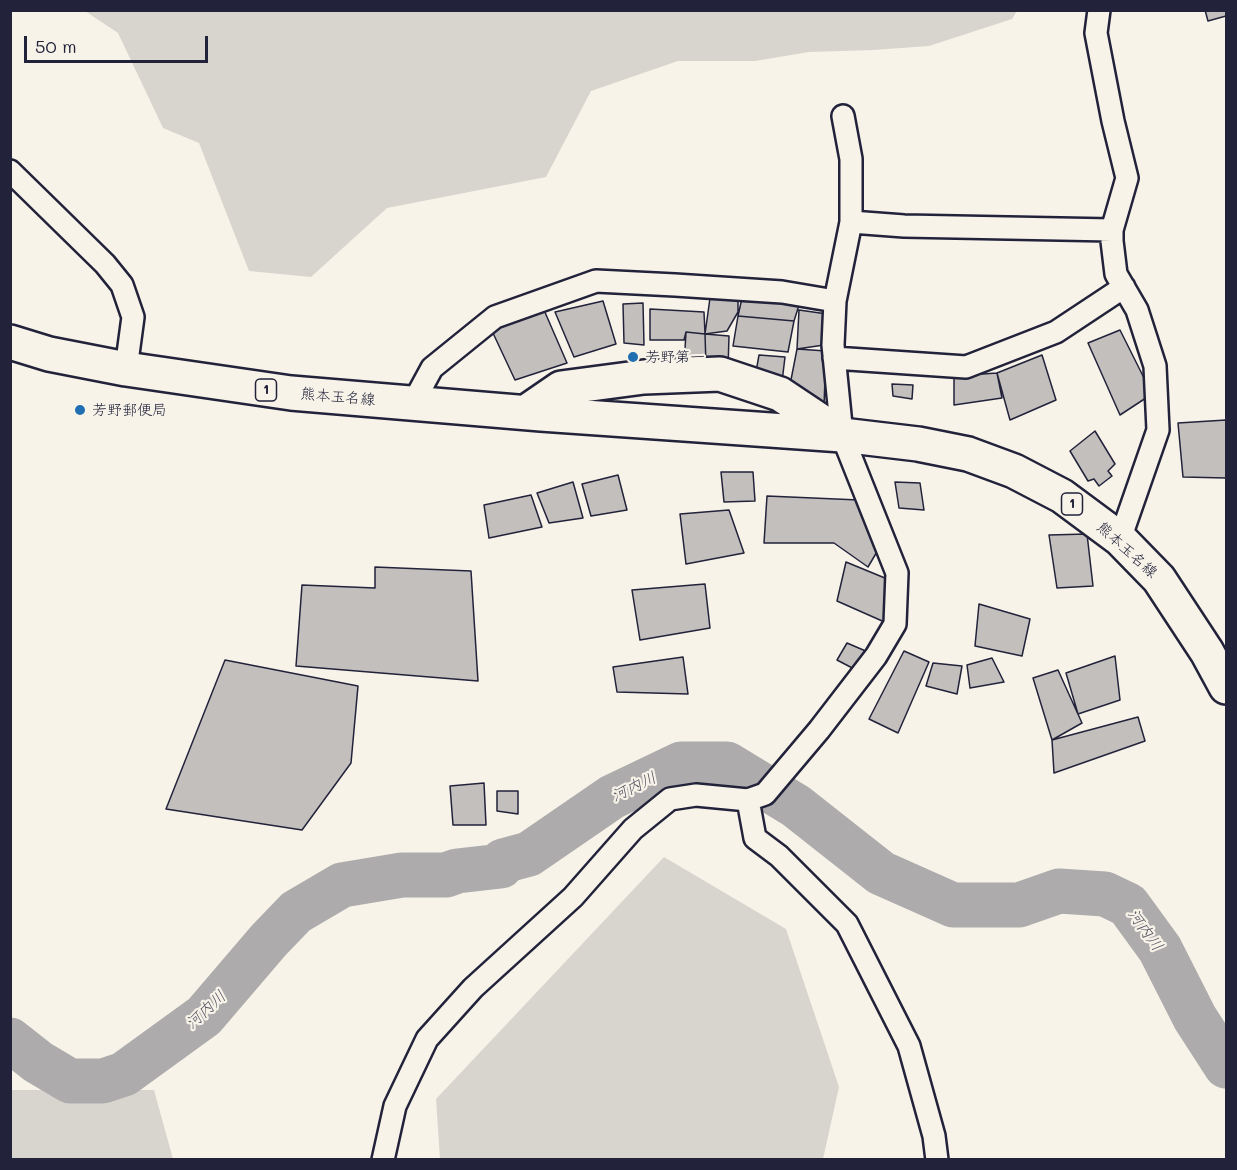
<!DOCTYPE html>
<meta charset="utf-8">
<style>
body{margin:0}
#map{position:relative;width:1237px;height:1170px;overflow:hidden;background:#f7f3e8;font-family:Mali,sans-serif}
canvas{display:block}
.frame{position:absolute;inset:0;border:12px solid #22223b;pointer-events:none}
.scale{position:absolute;left:24px;top:36px;width:184px;height:27px;box-sizing:border-box;border:3px solid #22223b;border-top:0;padding-left:8px;font-size:18px;line-height:21px;white-space:nowrap;color:#22223b;-webkit-text-stroke:4px #f7f3e8;paint-order:stroke}
</style>
<div id="map">
<canvas width="1237" height="1170"></canvas>
<div class="frame"></div>
<div class="scale">50 m</div>
</div>
<script>
const c = document.querySelector('canvas').getContext('2d');
c.lineJoin = 'round';
function paint(path, color) {
  c.fillStyle = color;
  c.fill(path, 'evenodd');
}
function trace(path, color, width, dash) {
  c.strokeStyle = color;
  c.lineWidth = width;
  c.lineCap = dash ? 'butt' : 'round';
  c.setLineDash(dash || []);
  c.stroke(path);
}
function write(font, color, halo, rows, align = 'center') {
  c.font = font + ' Mali,"Klee One",sans-serif';
  c.lineWidth = 4.5;
  c.setLineDash([]);
  c.textBaseline = 'middle';
  c.strokeStyle = halo;
  c.fillStyle = color;
  for (const [text, x, y, turn = 0] of rows) {
    c.save();
    c.translate(x, y);
    c.rotate((+turn || 0) * Math.PI / 180);
    c.textAlign = isNaN(turn) ? turn : align;
    if (halo) c.strokeText(text, 0, 0);
    c.fillText(text, 0, 0);
    c.restore();
  }
}
paint(new Path2D(`
 M85,11H1017L1012,19L929,46L873,50L809,52L755,61H678L591,91L546,177L387,208L311,277L249,271L199,143L163,128L118,33Z
 M664,857L786,929L839,1087L823,1159H440L436,1099Z
 M10,1090H154L173,1159H11Z`), '#d8d5cf');
trace(new Path2D(`
 M10,1040L38,1062L70,1081H103L124,1074L204,1016L269,940L296,912L342,885L402,875H446L457,871L501,866L503,861L529,854L612,797L681,764H727L796,806L881,873L953,905H1019L1059,891L1105,894L1128,905L1160,949L1195,1018L1226,1066`), '#aeabad', 45);
const building = new Path2D(`
 M1205,10H1226V16L1208,21Z
 M710,298L738,299V312L727,331L705,334Z
 M742,298L800,302L794,321L738,316Z
 M603,301L616,344L574,357L555,312Z
 M643,303L644,345L624,343L623,304Z
 M650,309L704,312L705,334L686,332L684,340H650Z
 M544,310L567,363L515,380L492,331Z
 M799,310L827,314L824,345L797,349Z
 M738,316L794,321L788,352L733,346Z
 M1120,330L1152,394L1120,415L1088,343Z
 M686,332L705,334L706,366H684Z
 M705,334L729,336L728,369L706,366Z
 M797,349L826,351L824,406L789,390Z
 M759,355L785,357L782,382L756,372Z
 M1042,355L1056,400L1010,420L997,373Z
 M997,373L1002,398L954,405V376Z
 M892,384L913,385L912,399L893,396Z
 M1226,420V478L1183,477L1178,423Z
 M1095,431L1115,464L1108,471L1112,476L1099,486L1094,479L1088,481L1070,451Z
 M721,472H753L755,501L724,502Z
 M618,475L627,510L591,516L582,484Z
 M573,482L583,518L549,523L537,493Z
 M895,482L920,483L924,510L899,508Z
 M531,495L542,527L489,538L484,505Z
 M767,496L859,500L878,550L868,567L834,543H764Z
 M729,510L744,553L686,564L680,514Z
 M1087,534L1093,586L1057,588L1049,535Z
 M846,562L897,583L889,624L837,601Z
 M375,567L471,571L478,681L296,666L302,585L375,588Z
 M705,584L710,628L640,640L632,590Z
 M979,604L1030,619L1022,656L975,646Z
 M847,643L868,652L858,671L837,660Z
 M904,651L929,662L898,733L869,719Z
 M1115,656L1120,700L1078,714L1066,673Z
 M683,657L688,694L617,692L613,667Z
 M992,658L1004,682L970,688L967,665Z
 M225,660L358,686L351,763L302,830L166,809Z
 M933,663L962,666L957,694L926,686Z
 M1058,670L1082,723L1052,740L1033,678Z
 M1138,717L1145,741L1054,773L1052,740Z
 M484,783L486,825H453L450,786Z
 M497,791H518V814L497,811Z`);
paint(building, '#c2bfbd');
trace(building, '#22223b', 1.5);
const minor = new Path2D(`
 M1099,10L1096,33L1113,121L1127,178L1112,230V241L1116,274L1137,310L1155,366L1158,430L1120,539
 M843,116L851,159V222
 M10,171L105,264L122,285L133,317L126,369
 M834,358L966,367L1056,332L1124,287
 M413,403L432,368L495,317L596,281L675,285L782,292L835,301
 M748,800L755,838L779,856L847,924L909,1046L934,1136L937,1160
 M383,1160L395,1106L427,1039L473,988L573,897L633,829L670,799L696,795L748,800L765,794L819,730L876,656L895,624L897,573L842,435L833,345L835,301L851,222L904,226L1112,230`);
const primary = new Path2D(`
 M10,342L49,354L126,369L291,393L541,414L842,435L918,444L968,454L1014,471L1062,496L1120,539L1159,579L1207,652L1226,687
 M526,412L561,388L644,377L720,374L780,394L840,434`);
trace(minor, '#22223b', 26);
trace(primary, '#22223b', 38);
trace(minor, '#f7f3e8', 21);
trace(primary, '#f7f3e8', 33);
for (const [x, y, r, color] of [
 [633,357,6,"#1f6fb2"],
 [80,410,6,"#1f6fb2"]
]) {
  const dot = new Path2D();
  dot.arc(x, y, r, 0, 2 * Math.PI);
  c.fillStyle = color;
  c.fill(dot);
  trace(dot, '#f7f3e8', 2);
}
for (const [x, y, w] of [
 [266,390,21],
 [1072,504,21]
]) {
  const box = new Path2D();
  box.roundRect(x - w / 2, y - 11, w, 22, 4.5);
  c.fillStyle = '#f7f3e8';
  c.fill(box);
  trace(box, '#22223b', 1.5);
}
write('bold 14px', '#22223b', null, [
 ["1",266,390],
 ["1",1072,504]
]);
write('15px', '#22223b', '#f7f3e8', [
 ["芳野第一",645,357],
 ["芳野郵便局",92,410]
], 'left');
write('15px', '#22223b', '#f7f3e8', [
 ["熊本玉名線",338,397,5],
 ["熊本玉名線",1127,550,42]
]);
write('italic 16px', '#535263', '#f7f3e8', [
 ["河内川",634,787,-26],
 ["河内川",1145,930,54],
 ["河内川",206,1010,-43]
]);
</script>
